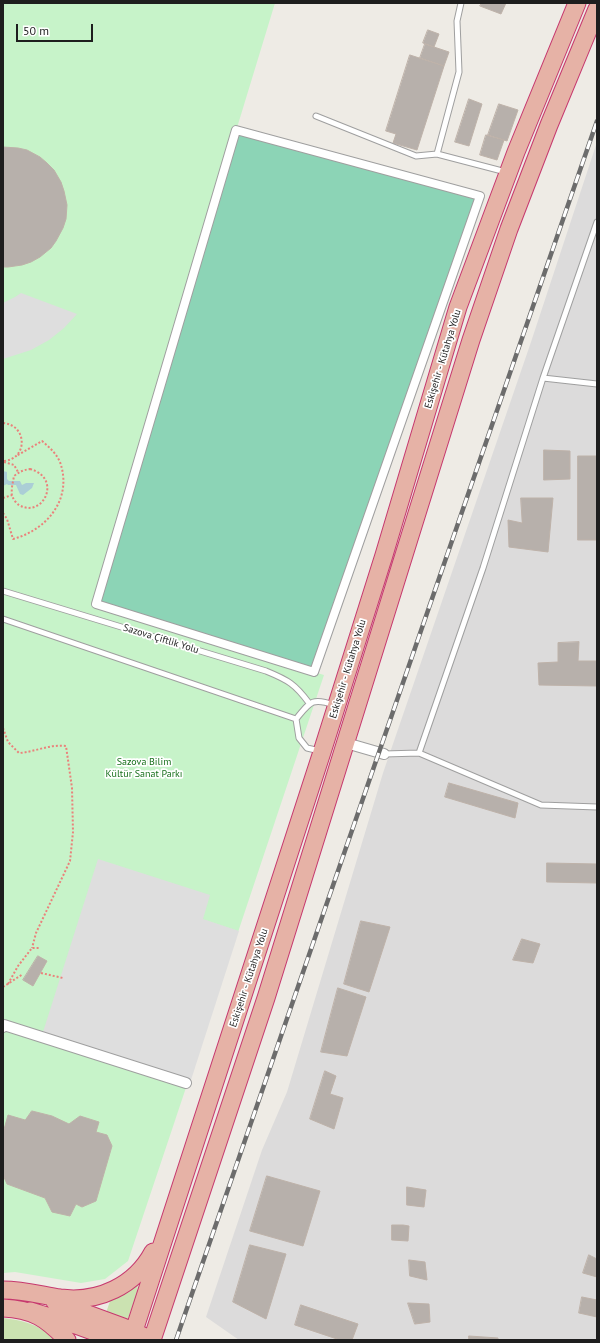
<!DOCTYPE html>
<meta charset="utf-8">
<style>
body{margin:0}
#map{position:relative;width:600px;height:1343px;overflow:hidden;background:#eeebe5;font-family:"PT Sans",sans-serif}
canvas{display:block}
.frame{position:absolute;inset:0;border:4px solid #1e1e1e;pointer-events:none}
.scale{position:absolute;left:16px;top:24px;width:77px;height:18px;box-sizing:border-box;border:2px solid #1e1e1e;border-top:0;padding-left:5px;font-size:12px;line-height:14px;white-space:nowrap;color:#1e1e1e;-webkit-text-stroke:3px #fff;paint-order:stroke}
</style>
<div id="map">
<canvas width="600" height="1343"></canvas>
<div class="frame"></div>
<div class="scale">50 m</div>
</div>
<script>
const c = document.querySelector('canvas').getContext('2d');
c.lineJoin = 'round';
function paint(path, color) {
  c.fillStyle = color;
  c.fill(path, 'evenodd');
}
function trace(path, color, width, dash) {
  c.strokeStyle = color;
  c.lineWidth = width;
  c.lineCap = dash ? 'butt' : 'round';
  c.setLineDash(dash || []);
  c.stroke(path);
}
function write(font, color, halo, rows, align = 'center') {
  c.font = font + ' "PT Sans",sans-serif';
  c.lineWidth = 3.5;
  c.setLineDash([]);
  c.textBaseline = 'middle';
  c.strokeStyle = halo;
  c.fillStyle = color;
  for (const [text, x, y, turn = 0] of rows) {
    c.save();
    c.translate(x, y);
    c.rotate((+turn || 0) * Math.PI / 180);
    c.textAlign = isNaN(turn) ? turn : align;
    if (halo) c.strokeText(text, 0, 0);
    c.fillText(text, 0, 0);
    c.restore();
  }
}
paint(new Path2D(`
 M597,142V1340H239L206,1317L262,1150L287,1092L383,773L531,342Z`), '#dcdbdb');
paint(new Path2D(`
 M138,1284L137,1293L126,1324L105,1316L111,1298Z
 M3,1318C22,1320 42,1325 55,1340H3Z`), '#cbe2b1');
paint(new Path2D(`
 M3,3H275L236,131L314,672L324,675L128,1261L105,1279L81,1283L15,1272L3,1273Z`), '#c7f3c9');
paint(new Path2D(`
 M236,131L480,196L314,672L96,604Z`), '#8cd4b6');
paint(new Path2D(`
 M21,293L77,314L64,328L49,340L31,350L3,359V303L15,297Z
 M98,859L210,895L203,919L239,931L191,1080L43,1032Z`), '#dedede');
paint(new Path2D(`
 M3,471L7,472V479L9,481H20L22,485L26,483H34L32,488L23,495L20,494L16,485H8L7,484L3,486Z`), '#abced6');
const building = new Path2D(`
 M482,3H506L501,14L480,6Z
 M428,30L439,34L434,47L423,43Z
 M425,44L449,52L444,66L420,58Z
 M410,55L444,66L417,150L393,143L396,134L386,131Z
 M469,99L482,104L469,146L455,142Z
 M499,104L518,110L507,141L488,135Z
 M486,135L504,140L497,160L480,155Z
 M3,147L18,148L27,150L40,157L47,163L54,170L61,182L64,191L67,205L66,219L63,228L56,241L51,248L40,257L31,262L22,265L8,267H3Z
 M544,450L570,451V479L544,480Z
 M578,456H597V540H578Z
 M521,498H553L548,552L509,547L508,520L522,523Z
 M579,642L578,661H597V686L539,685L538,663L558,662V643Z
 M449,783L518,803L515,818L445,797Z
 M547,863L597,864V883L547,882Z
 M361,921L390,927L369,992L344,984Z
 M522,939L540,944L533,963L513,960Z
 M38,956L47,961L33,986L23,980Z
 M338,988L366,997L347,1056L321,1052Z
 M325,1071L336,1076L330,1094L343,1098L334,1129L310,1119Z
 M32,1111L52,1116L69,1124L80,1116L99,1122L96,1132L107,1135L112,1146L96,1201L82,1207L76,1204L70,1216L52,1212L45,1198L7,1184L3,1175V1133L8,1115L25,1120Z
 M267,1176L320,1191L303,1246L250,1231Z
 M407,1187L426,1190L424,1207L407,1205Z
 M392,1225H403L409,1226L408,1241L392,1240Z
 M250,1245L286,1254L266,1319L233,1302Z
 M589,1255L597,1259V1277L583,1273Z
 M409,1260L425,1262L427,1280L410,1276Z
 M582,1297L597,1300V1317L579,1313Z
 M408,1303L429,1304L430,1322L415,1324Z
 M301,1305L358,1324L352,1340H340L295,1325Z
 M469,1336L498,1338V1340H469Z`);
paint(building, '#b7b0ab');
trace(building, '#beb2a9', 1);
const service = new Path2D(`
 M316,116L416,156L437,154L506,172
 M437,154L459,72L457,21L461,3
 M597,222L543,378L483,568L419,753L541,805L597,807
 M543,378L597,384
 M3,591L266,671C288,680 295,684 309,703
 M3,619L296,719
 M320,751L307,748L299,738L296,719C310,702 312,697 334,705
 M384,754L419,753`);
const pedestrian = new Path2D(`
 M236,130L480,196L314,672L96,604Z`);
const minor = new Path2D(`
 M346,743L384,754
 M3,1027L4,1025L186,1083`);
const trunk = new Path2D(`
 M3,1290C23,1290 41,1295 60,1298C98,1303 135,1286 153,1252
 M55,1302L123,1327L143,1336
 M3,1308C33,1309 47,1319 67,1340
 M30,1311L76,1325L117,1340
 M131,1340L322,752L384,555L458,307L516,152L577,3
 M152,1340L266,998L471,340L509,229L549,125L597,9`);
trace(service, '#9f9f9f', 7);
trace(pedestrian, '#9f9f9f', 10);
trace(minor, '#9f9f9f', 12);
trace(trunk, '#c6386e', 19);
trace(new Path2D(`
 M3,423C28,425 28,460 3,461
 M4,462L14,465L18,472
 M30,469C63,478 43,519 19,505C16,503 13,499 12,495C11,489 13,482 14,476C19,472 23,470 30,469Z
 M3,498L12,495
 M3,513L7,519L13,539C47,530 73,499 60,462C56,453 49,447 42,441L16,456
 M3,728L8,742L19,753C35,752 49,744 66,746L72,788L73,832L70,861L36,933L32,948
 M41,973L63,978
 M8,984L18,966L32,948H39
 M3,987L23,974`), '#ea827b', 2, [2, 2]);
trace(service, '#fff', 5);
trace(pedestrian, '#fff', 8);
trace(minor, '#fff', 10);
trace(trunk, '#e6b2a6', 17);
const rail = new Path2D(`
 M176,1340L597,121`);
trace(rail, '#6c6c6c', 4.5);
trace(rail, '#fff', 3, [9]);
write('10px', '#1e1e1e', '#fff', [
 ["Eskişehir - Kütahya Yolu",443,359,-73],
 ["Sazova Çiftlik Yolu",161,639,17],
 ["Eskişehir - Kütahya Yolu",348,669,-73],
 ["Eskişehir - Kütahya Yolu",249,978,-72]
]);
write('10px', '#18701c', '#fff', [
 ["Sazova Bilim",144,762],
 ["Kültür Sanat Parkı",144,774]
]);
</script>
